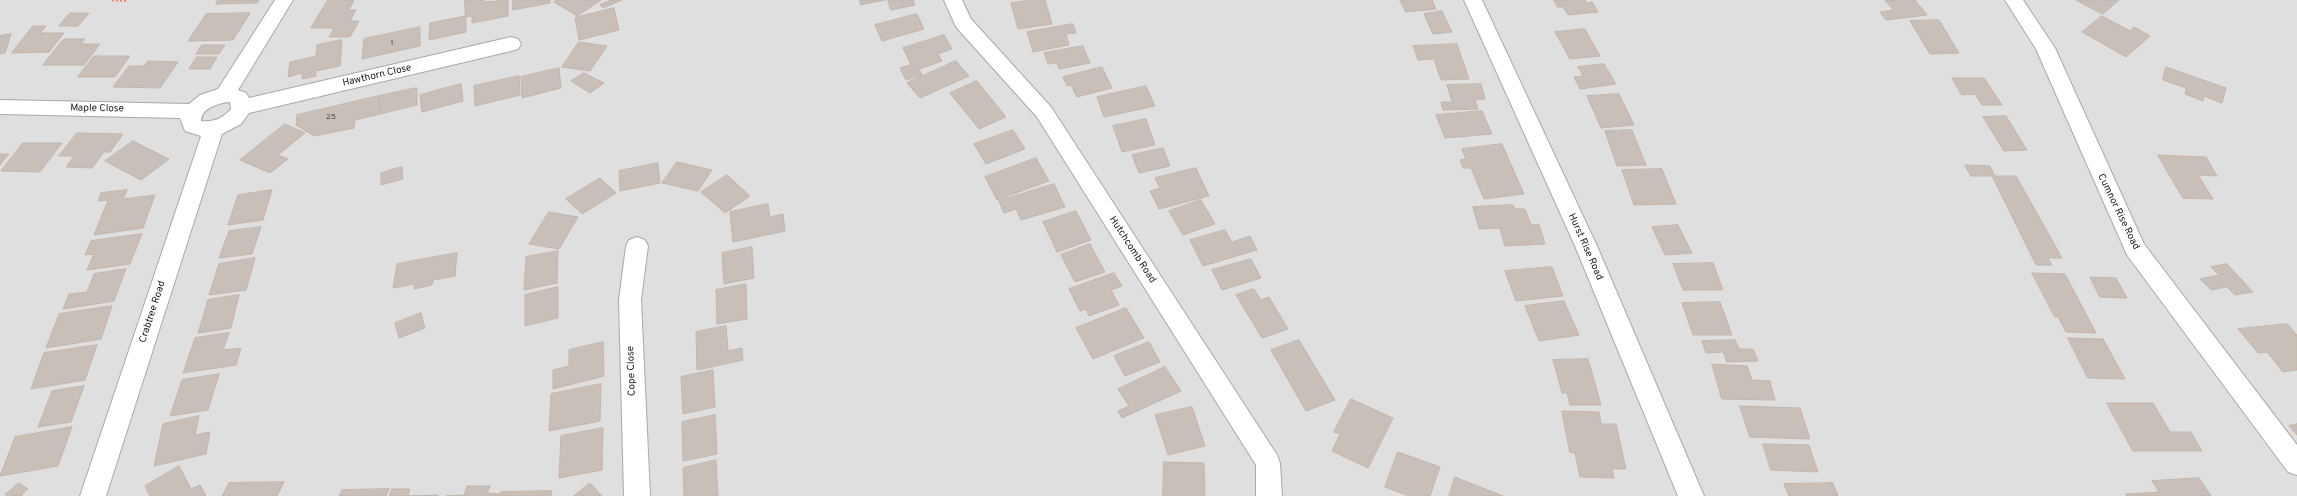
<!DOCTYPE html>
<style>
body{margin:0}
canvas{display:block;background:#f2efe9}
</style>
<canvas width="2297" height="496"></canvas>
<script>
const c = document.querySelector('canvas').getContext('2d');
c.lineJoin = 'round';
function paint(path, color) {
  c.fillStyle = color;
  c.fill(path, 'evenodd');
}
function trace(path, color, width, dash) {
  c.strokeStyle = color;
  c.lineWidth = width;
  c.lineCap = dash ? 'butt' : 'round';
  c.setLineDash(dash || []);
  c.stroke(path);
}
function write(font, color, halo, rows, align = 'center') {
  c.font = font + ' Overpass,sans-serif';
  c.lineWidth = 3.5;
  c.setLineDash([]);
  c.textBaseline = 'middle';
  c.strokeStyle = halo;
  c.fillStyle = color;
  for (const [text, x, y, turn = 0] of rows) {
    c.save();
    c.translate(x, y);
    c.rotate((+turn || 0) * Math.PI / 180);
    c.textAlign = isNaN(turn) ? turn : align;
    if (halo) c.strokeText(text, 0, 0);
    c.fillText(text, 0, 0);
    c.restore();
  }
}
paint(new Path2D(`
 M0,0H2297V496H0Z`), '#e0dfdf');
const building = new Path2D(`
 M218,0H259L257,3L216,4Z
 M328,0H354L349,10H356L350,21H359L350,37H329L334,28H311Z
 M465,0H484V2L508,0V16L472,23V16L466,17V32L429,40L430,23L465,16Z
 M513,0H550V3L513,10Z
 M557,0H601L577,16L554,2Z
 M611,0H622L603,8L600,5Z
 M860,0H885L861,5Z
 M888,0H913L915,5L891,10Z
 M1031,0H1045L1052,24L1018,29L1011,3Z
 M1400,0H1432L1436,9L1406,12Z
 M1554,0H1585L1587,3L1592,2L1598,12L1568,15L1563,7H1558Z
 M1885,0H1915L1927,15L1886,20L1880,12L1893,10Z
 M2076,0H2119L2103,14Z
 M614,8L619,30L579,40L575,18Z
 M1442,11L1452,32L1433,34L1424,14Z
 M70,13H89L78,26H59Z
 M250,13L233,40L188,41L206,14Z
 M917,14L924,29L882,41L875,25Z
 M2102,16L2130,31L2134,27L2150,36L2126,57L2082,32Z
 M1939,20L1959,53L1930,54L1910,21Z
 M1073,24L1076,33L1066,34L1069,45L1033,52L1027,32Z
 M33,26H46L40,33H64L49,52L12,53Z
 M420,27V46L362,59L364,39Z
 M1585,29L1600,56L1570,59L1555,32Z
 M11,34L5,53L0,54V36Z
 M944,35L952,49L938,54L942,61L919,69L922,75L906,80L900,68L911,65L903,48Z
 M64,39H85L81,44H100L84,65H43Z
 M342,40L340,66L316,71V76L302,79V73L288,77L290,62L316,56L317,45Z
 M579,42L607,46L590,71L562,67Z
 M1457,44L1469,79L1441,80L1434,59L1418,60L1413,46Z
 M202,45H225L219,54H196Z
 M1083,46L1090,63L1059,69L1057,63L1048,64L1044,53Z
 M94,56H130L115,77H78Z
 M197,57H217L210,69H189Z
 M148,61L178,62L160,88L113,87L129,66H144Z
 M956,61L969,76L920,98L907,83Z
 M1604,64L1616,84L1580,89L1574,77L1583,76L1578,67Z
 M1102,67L1112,88L1077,97L1071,85L1067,86L1063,77Z
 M2166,67L2226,88L2222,103L2204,96L2203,101L2185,94L2186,88L2163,80Z
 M559,68L561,88L522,98L521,77Z
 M584,73L604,83L590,93L571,81Z
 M519,76L520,95L475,106L474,86Z
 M1952,78H1984L2002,105H1982L1975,94L1962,95Z
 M977,81L1006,117L979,129L950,93Z
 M461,84L463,101L422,112L420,95Z
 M1481,84L1485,99L1475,100L1478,109L1443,110L1441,102H1452L1447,85Z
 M1146,86L1155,106L1104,117L1097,97Z
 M417,88V105L380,114L379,96Z
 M1619,94L1634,125L1601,128L1587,96Z
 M379,96L380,114L355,120L354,128L314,136L296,125L297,115Z
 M1482,111L1492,134L1445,138L1436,115Z
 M2006,116L2027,150L2004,151L1983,117Z
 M1146,119L1155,145L1122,152L1113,126Z
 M285,124L305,133L278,155L288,159L270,173L240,160Z
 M1013,130L1025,149L986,164L974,144Z
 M1632,130L1646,165L1617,166L1605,131Z
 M77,133L123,134L110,152H104L92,168L66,167L74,156H59Z
 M133,141L169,159L141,180L105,161Z
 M23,143H62L40,172L1,171Z
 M1502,144L1524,194L1484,199L1471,168H1463L1460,160L1466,159L1462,149Z
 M1163,148L1170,166L1139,173L1132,155Z
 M0,154H9L0,165Z
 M2158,155L2206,157L2217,176L2198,175L2213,199L2183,198Z
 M1036,158L1049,181L997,200L985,177Z
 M677,162L712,170L698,191L662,183Z
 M658,163L660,183L620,191L619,171Z
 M1965,165L1990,166L1995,176H2016L2062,258H2048L2052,265H2036L1992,176H1971Z
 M402,167L403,179L381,185V173Z
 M1196,168L1209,196L1159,209L1150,191L1160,188L1155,178Z
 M1662,169L1676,204L1634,205L1622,170Z
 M727,175L750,196L725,213L701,192Z
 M600,178L616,193L582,214L566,199Z
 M1054,184L1065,207L1021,220L1016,209L1004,213L999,201Z
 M127,190L123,199L155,195L143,228L94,235L108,200L98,201L101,193Z
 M272,190L263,220L228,225L238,195Z
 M1201,200L1215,224L1183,235L1169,211Z
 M768,204L770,217L783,214L785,231L733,242L730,212Z
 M1513,205L1515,209H1525L1531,225L1539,224L1545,244L1505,246L1500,229L1502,228L1479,229L1473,207Z
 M1076,211L1091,240L1057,252L1043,222Z
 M549,212L578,217L559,249L529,244Z
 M1678,225L1692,253L1665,255L1652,227Z
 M261,227L252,254L219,258L229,231Z
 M1225,230L1232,242L1250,236L1257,250L1203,266L1190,240Z
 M142,234L130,264L87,270L94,254L85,255L91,241Z
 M1090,244L1105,272L1075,282L1061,255Z
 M752,247L754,278L724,284L722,253Z
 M558,251L557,283L524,290L526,257Z
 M457,253L455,276L433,280L432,285L414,289L415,284L393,288L397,264Z
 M255,258L246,290L209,295L219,264Z
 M1251,259L1261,278L1222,290L1212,270Z
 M1713,263L1723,290H1683L1673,264Z
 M2227,264L2253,292L2235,295L2227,287L2211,290L2200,279L2219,275L2211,267Z
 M1552,267L1563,296L1516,301L1505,271Z
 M126,269L114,301L63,309L69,294L87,292L94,274Z
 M1114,273L1122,286L1111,290L1119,305L1089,316L1086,309L1080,311L1069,289Z
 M2032,273L2065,274L2096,333L2066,332L2058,317H2055Z
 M2090,277L2116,278L2127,298L2100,297Z
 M746,284L747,319L717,324L716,290Z
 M558,287V318L525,326V295Z
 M1254,289L1261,300L1269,297L1288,329L1262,338L1236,295Z
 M239,295L231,328L198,333L208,300Z
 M1564,301L1579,335L1539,341L1525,306Z
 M1720,302L1732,335H1693L1682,303Z
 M112,306L101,339L46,348L59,314Z
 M1126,308L1144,338L1093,359L1076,328Z
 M421,313L425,328L399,338L395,323Z
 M2287,324L2297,335V370L2283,372L2267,352L2258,353L2238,329Z
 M726,326L728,351L742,348L743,360L697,370L696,332Z
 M229,333L223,350L241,348L236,365L183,373L195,338Z
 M2068,338L2103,339L2125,379L2088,378Z
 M1299,340L1335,400L1306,411L1271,350Z
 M1735,340L1739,349H1753L1758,361L1727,362L1723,352L1706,353L1702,341Z
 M603,342L604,376L553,389V370L569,366V350Z
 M1149,342L1160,362L1125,376L1114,356Z
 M97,345L85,380L31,389L44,353Z
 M1588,359L1601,405H1570L1567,393H1562L1553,360Z
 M1712,364L1747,366L1752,380L1770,381L1775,400L1722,399Z
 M1165,367L1181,391L1122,418L1118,411L1129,406L1118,389Z
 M713,370L715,407L683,414L681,377Z
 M219,374L208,410L170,416L182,380Z
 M601,384L600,421L549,431L551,394Z
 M84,386L71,422L38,427L52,391Z
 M1351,399L1393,418L1368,468L1332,451L1340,434L1334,432Z
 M2107,403H2153L2170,432H2191L2202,451H2133Z
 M1740,406L1800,408L1810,439L1750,437Z
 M1192,407L1205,446L1168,455L1155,415Z
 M1562,411L1599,412L1601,424H1616L1626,469H1612L1614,478L1580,477L1575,453L1570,452Z
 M715,415L717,454L683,461L682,422Z
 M199,416L195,435L210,432L206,454L154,466L163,424Z
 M2297,424V435L2289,426Z
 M72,427L58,466L0,476L15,437Z
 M603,428L602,470L559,478L561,436Z
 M1763,444L1809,445L1818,472L1771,470Z
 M1398,452L1440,467L1430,496H1409L1385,487Z
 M716,460L718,496H684L683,468Z
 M1164,462L1204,463L1205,496H1163Z
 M179,466L191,489L200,485L206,496H150L145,486Z
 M1455,477L1503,496H1449Z
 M2199,478L2211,496H2127L2125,494L2159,492L2152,481Z
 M284,482L277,496H222L229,483Z
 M19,483L28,489L21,495L23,496L5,495Z
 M590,483L602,496H574Z
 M1833,483L1838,496H1789L1784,484Z
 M467,486H490L487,493L500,494L499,496H446L464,495Z
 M389,489L386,496H339L342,490Z
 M392,489H410L408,496L438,495V496H390Z
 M552,491L551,496H500L501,492Z`);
paint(building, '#c7bfb8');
trace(building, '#c4b6ab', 1);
const minor = new Path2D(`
 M275,0H293L238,90L246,93L249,98L511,37L518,39L521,44L518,49L511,51L249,113L241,124L222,134L106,496H80L201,136L185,131L180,118L0,114V100L189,104L200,95L218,89ZM230,102L231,109C222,119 214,122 201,121C201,108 219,103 230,102Z
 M944,0H962L971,19L1051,107L1277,455L1280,463L1282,496H1256V465L1037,117L956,27Z
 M1464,0H1482L1597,246L1704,496H1678L1575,246Z
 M2005,0H2023L2055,48L2144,244L2297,445V475L2288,472L2127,255L2036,49Z
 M637,237L645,240L648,246L641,300L650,496H624L619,300L626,246L629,240Z`);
trace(minor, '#a9a9a9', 2);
trace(new Path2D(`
 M112,0L128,1`), '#fa8072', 2.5, [2, 2]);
paint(minor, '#fff');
write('8px', '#4b4948', null, [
 ["1",392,43],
 ["25",331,117]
]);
write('10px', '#222', '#fff', [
 ["Hawthorn Close",377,76,-13],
 ["Maple Close",97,109,1],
 ["Cumnor Rise Road",2118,212,64],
 ["Hurst Rise Road",1585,247,66],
 ["Hutchcomb Road",1132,250,57],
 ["Crabtree Road",153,312,-72],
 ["Cope Close",632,371,-92]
]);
</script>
